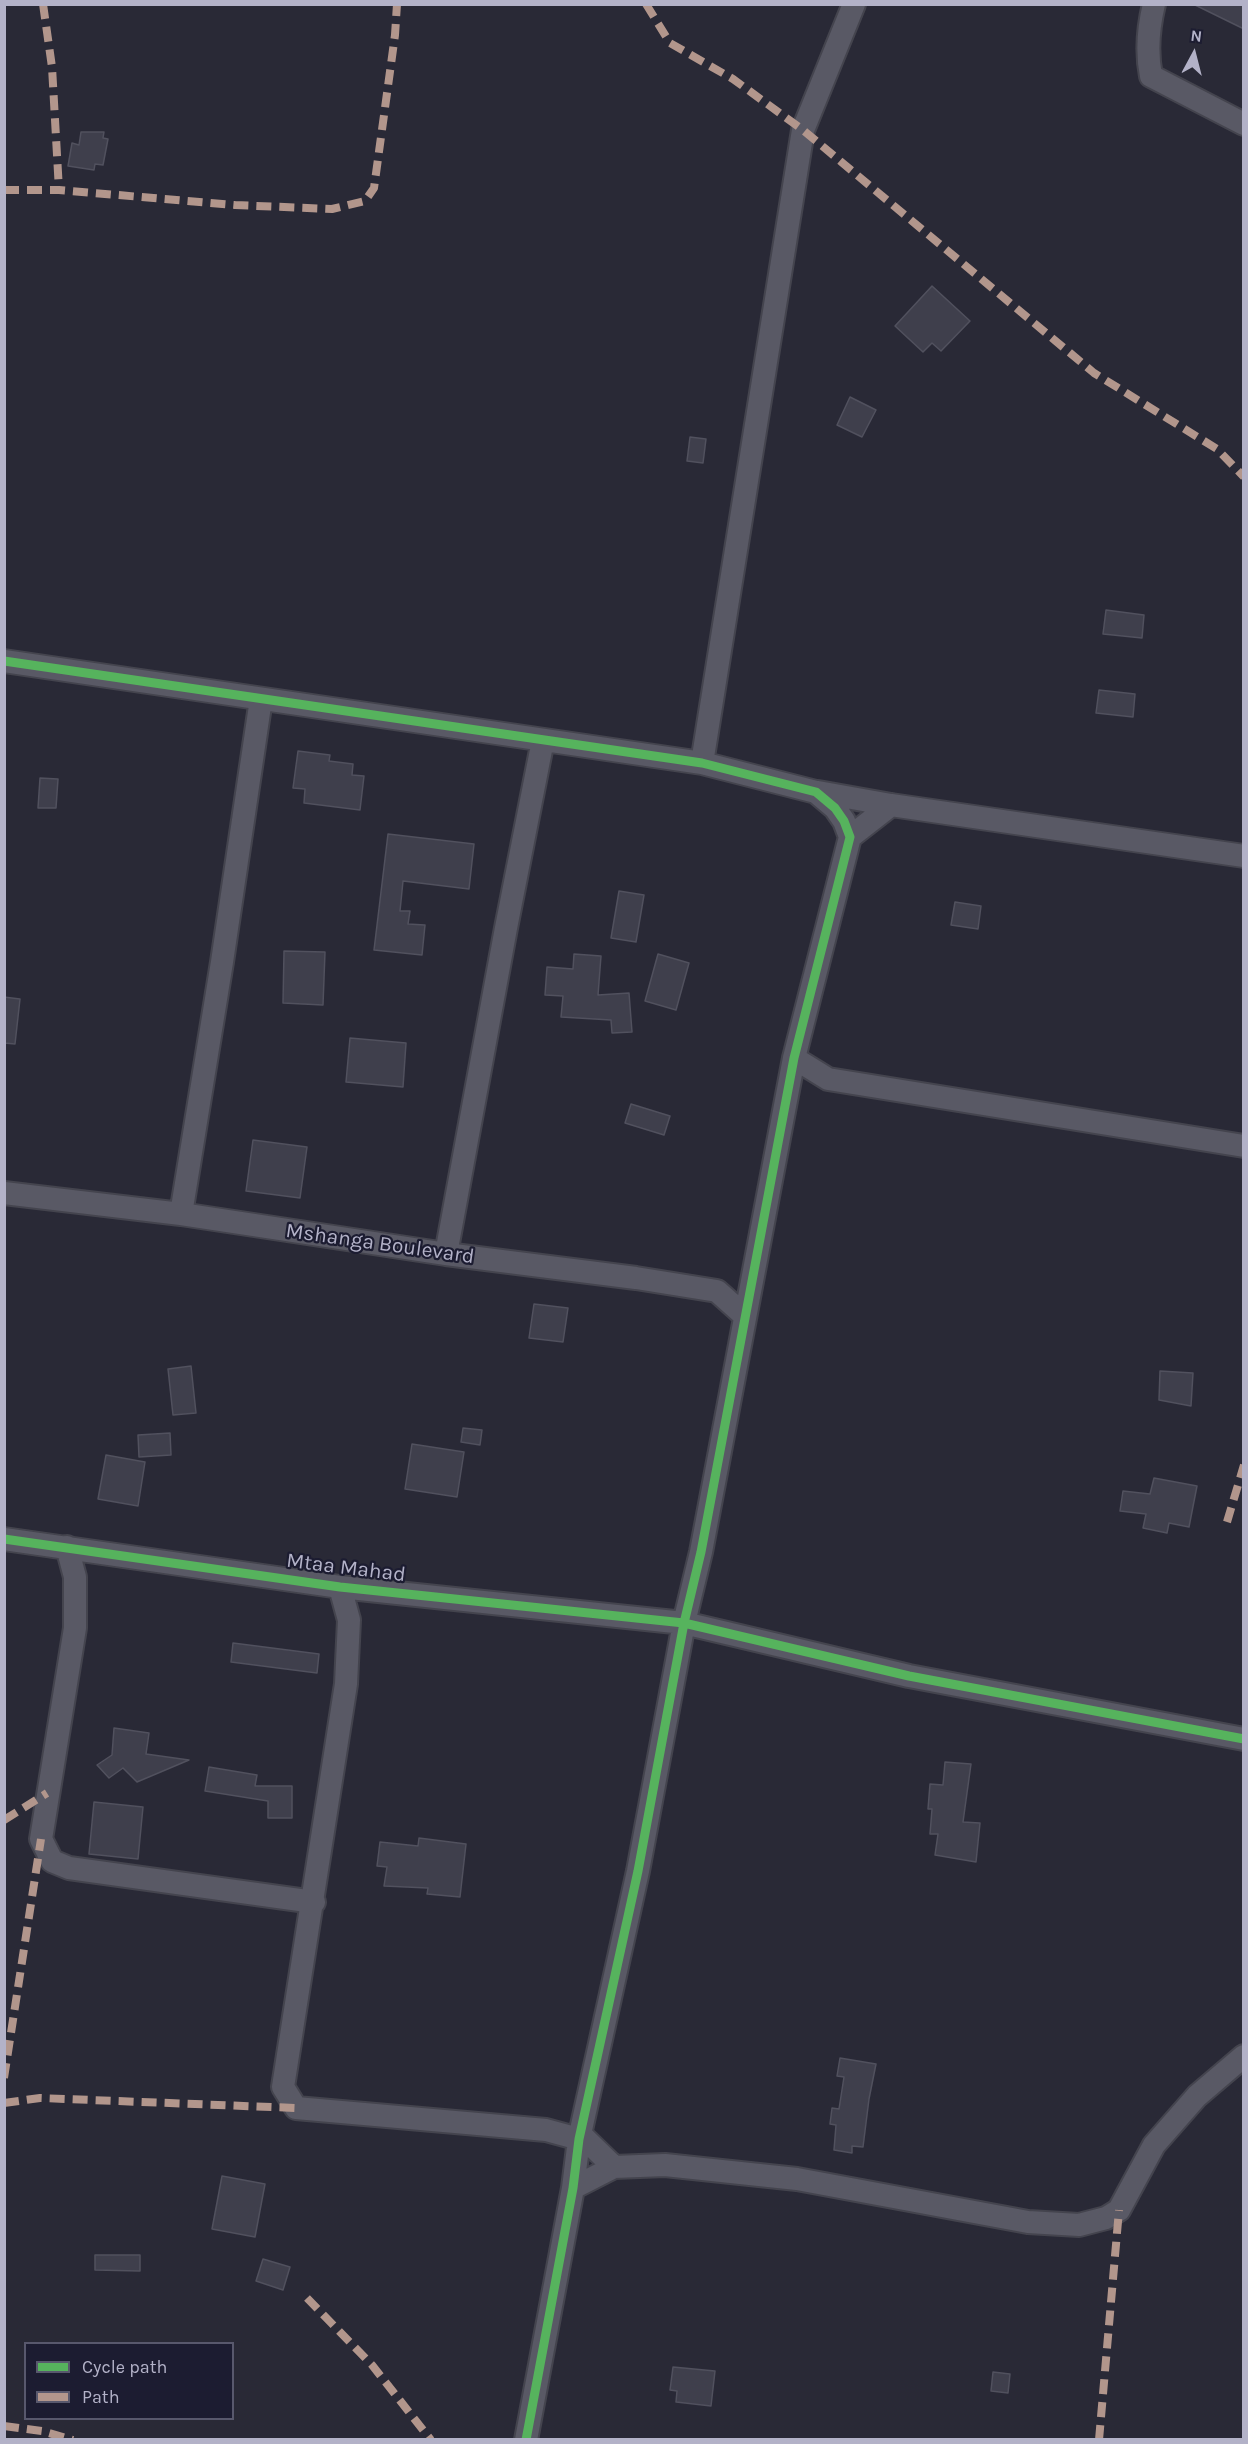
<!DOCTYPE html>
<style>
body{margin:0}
#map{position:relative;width:1248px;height:2444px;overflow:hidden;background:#292936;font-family:Karla,sans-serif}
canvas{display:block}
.frame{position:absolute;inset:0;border:6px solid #b3b2c8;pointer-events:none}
.legend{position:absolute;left:24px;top:2342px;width:210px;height:78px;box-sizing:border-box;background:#1c1c31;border:2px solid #58586d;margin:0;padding:8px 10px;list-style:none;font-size:18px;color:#b3b2c8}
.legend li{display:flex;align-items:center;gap:12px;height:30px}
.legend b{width:30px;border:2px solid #58586d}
.north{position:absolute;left:1164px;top:24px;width:60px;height:60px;-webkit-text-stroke:4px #1c1c31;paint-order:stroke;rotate:7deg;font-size:16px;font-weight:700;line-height:24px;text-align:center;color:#b3b2c8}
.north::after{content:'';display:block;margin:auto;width:21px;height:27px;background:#b3b2c8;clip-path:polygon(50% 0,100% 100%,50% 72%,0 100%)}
</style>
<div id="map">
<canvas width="1248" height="2444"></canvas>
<div class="frame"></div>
<ul class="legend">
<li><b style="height:8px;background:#56b35d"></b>Cycle path</li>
<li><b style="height:8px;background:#b2968c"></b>Path</li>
</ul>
<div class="north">N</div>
</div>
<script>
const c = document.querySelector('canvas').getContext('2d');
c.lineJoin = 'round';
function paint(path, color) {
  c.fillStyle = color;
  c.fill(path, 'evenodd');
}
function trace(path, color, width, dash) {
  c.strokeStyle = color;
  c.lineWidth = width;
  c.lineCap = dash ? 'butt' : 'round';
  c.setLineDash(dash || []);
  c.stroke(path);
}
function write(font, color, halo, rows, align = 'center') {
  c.font = font + ' Karla,sans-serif';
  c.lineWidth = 4.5;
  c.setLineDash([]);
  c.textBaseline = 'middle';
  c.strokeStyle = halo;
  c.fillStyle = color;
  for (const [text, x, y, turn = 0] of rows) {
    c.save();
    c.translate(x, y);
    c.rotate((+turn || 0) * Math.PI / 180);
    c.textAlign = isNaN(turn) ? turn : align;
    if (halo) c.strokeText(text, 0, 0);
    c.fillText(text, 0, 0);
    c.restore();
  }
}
const building = new Path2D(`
 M1193,4H1244V29Z
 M81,132H104L103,138L108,139L103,165L95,164L94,170L68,166L72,143L79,145Z
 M932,286L970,321L941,351L932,343L923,352L895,326Z
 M850,397L876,410L862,437L837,425Z
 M690,437L706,439L703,463L687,461Z
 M1106,610L1144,615L1142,638L1103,634Z
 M1099,690L1135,694L1133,717L1096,713Z
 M298,751L330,755L329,761L353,764L352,775L364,776L360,810L304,803L305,789L293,788Z
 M40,778L58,779L56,808H38Z
 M388,834L474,844L469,889L403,881L400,911H410L408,924L425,925L422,955L374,950Z
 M619,891L644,895L636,942L611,938Z
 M955,902L981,906L978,929L951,925Z
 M284,951L325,952L323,1005L283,1003Z
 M574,954L601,956L598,995L629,993L632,1032L612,1033L611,1020L561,1017L563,996L545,995L547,967L573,969Z
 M658,954L689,963L676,1010L645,1001Z
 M4,997L20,999L15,1044L4,1043Z
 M350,1038L406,1043L403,1087L346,1082Z
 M631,1104L670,1116L664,1135L625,1123Z
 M253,1140L307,1147L300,1198L246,1191Z
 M534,1304L568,1308L563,1342L529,1338Z
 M191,1366L196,1413L173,1415L168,1369Z
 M1160,1371L1193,1373L1191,1406L1159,1400Z
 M463,1428L482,1430L480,1445L461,1442Z
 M170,1433L171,1455L139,1457L138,1435Z
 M412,1444L464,1452L457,1497L405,1489Z
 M106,1455L145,1462L138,1506L98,1499Z
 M1154,1478L1197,1486L1189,1527L1169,1523L1167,1533L1143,1528L1146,1514L1120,1511L1123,1491L1150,1494Z
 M233,1643L319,1654L317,1673L231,1662Z
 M114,1728L149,1733L146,1754L189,1760L137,1782L123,1768L109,1778L97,1765L112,1755Z
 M945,1762L971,1764L963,1822L980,1823L976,1862L935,1855L938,1834H930L932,1809H928L930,1784L943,1785Z
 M209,1767L257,1775L255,1786H292V1818H268V1801L205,1791Z
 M94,1802L143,1807L138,1859L89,1854Z
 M419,1838L466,1844L460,1897L427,1894L428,1888L384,1886L387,1867L377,1866L380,1842L418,1846Z
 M840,2058L876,2064L869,2099L863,2147L852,2146V2153L834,2150L836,2125L830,2124L832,2108L839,2109L844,2077L837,2076Z
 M222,2176L265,2184L255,2237L212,2229Z
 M95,2255H140V2271L95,2270Z
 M263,2259L290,2267L283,2290L256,2281Z
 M673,2367L715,2371L711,2406L676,2402L677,2391L670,2390Z
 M993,2372L1010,2374L1008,2393L991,2391Z`);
paint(building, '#3f3f4c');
trace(building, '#51515e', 1.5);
const minor = new Path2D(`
 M1154,4C1148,29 1146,51 1151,76L1244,124
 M4,661L702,763L816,792L835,808L844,821L850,837L794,1058L701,1552L684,1623L638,1871L579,2139L573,2188L526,2440
 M702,763L803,130L854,4
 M818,792L891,805L1244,856
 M850,837L891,805
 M794,1058L828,1079L1244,1146
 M4,1193L181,1214L446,1254L636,1278L717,1291L745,1316
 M181,1214L222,962L261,699
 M446,1254L506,928L543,740
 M4,1539L340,1587L684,1623L909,1676L1244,1739
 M67,1547L75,1577V1628L41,1839L52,1861L69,1868L314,1902
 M340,1587L349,1620L346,1684L283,2087L296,2108L546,2130L579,2139
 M580,2134L614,2167
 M573,2188L614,2167L665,2165L797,2179L1028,2222L1079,2225L1106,2218L1119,2210L1154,2145L1197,2096L1244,2056`);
trace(minor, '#44444e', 26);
trace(minor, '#595965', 22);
trace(new Path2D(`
 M43,4L52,67L59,190
 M646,4L670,43L733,79L803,130L1094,373L1217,449L1244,477
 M4,190H59L235,205L332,209L365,201L374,188L395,35L397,4
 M1227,1522L1244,1465
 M4,1820L47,1793
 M4,2078L41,1839
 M4,2103L40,2098L296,2108
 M307,2298L372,2365L431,2440
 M4,2426L42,2431L73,2440
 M1099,2440L1119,2210`), '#b2968c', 8, [15, 8]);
trace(new Path2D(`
 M4,661L702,763L816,792L835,808L844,821L850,837L794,1058L701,1552L684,1623L638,1871L579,2139L573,2188L526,2440
 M4,1539L340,1587L684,1623L909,1676L1244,1739`), '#56b35d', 9);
write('21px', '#b3b2c8', '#1c1c31', [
 ["Mshanga Boulevard",380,1244,8],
 ["Mtaa Mahad",346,1568,7]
]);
</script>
